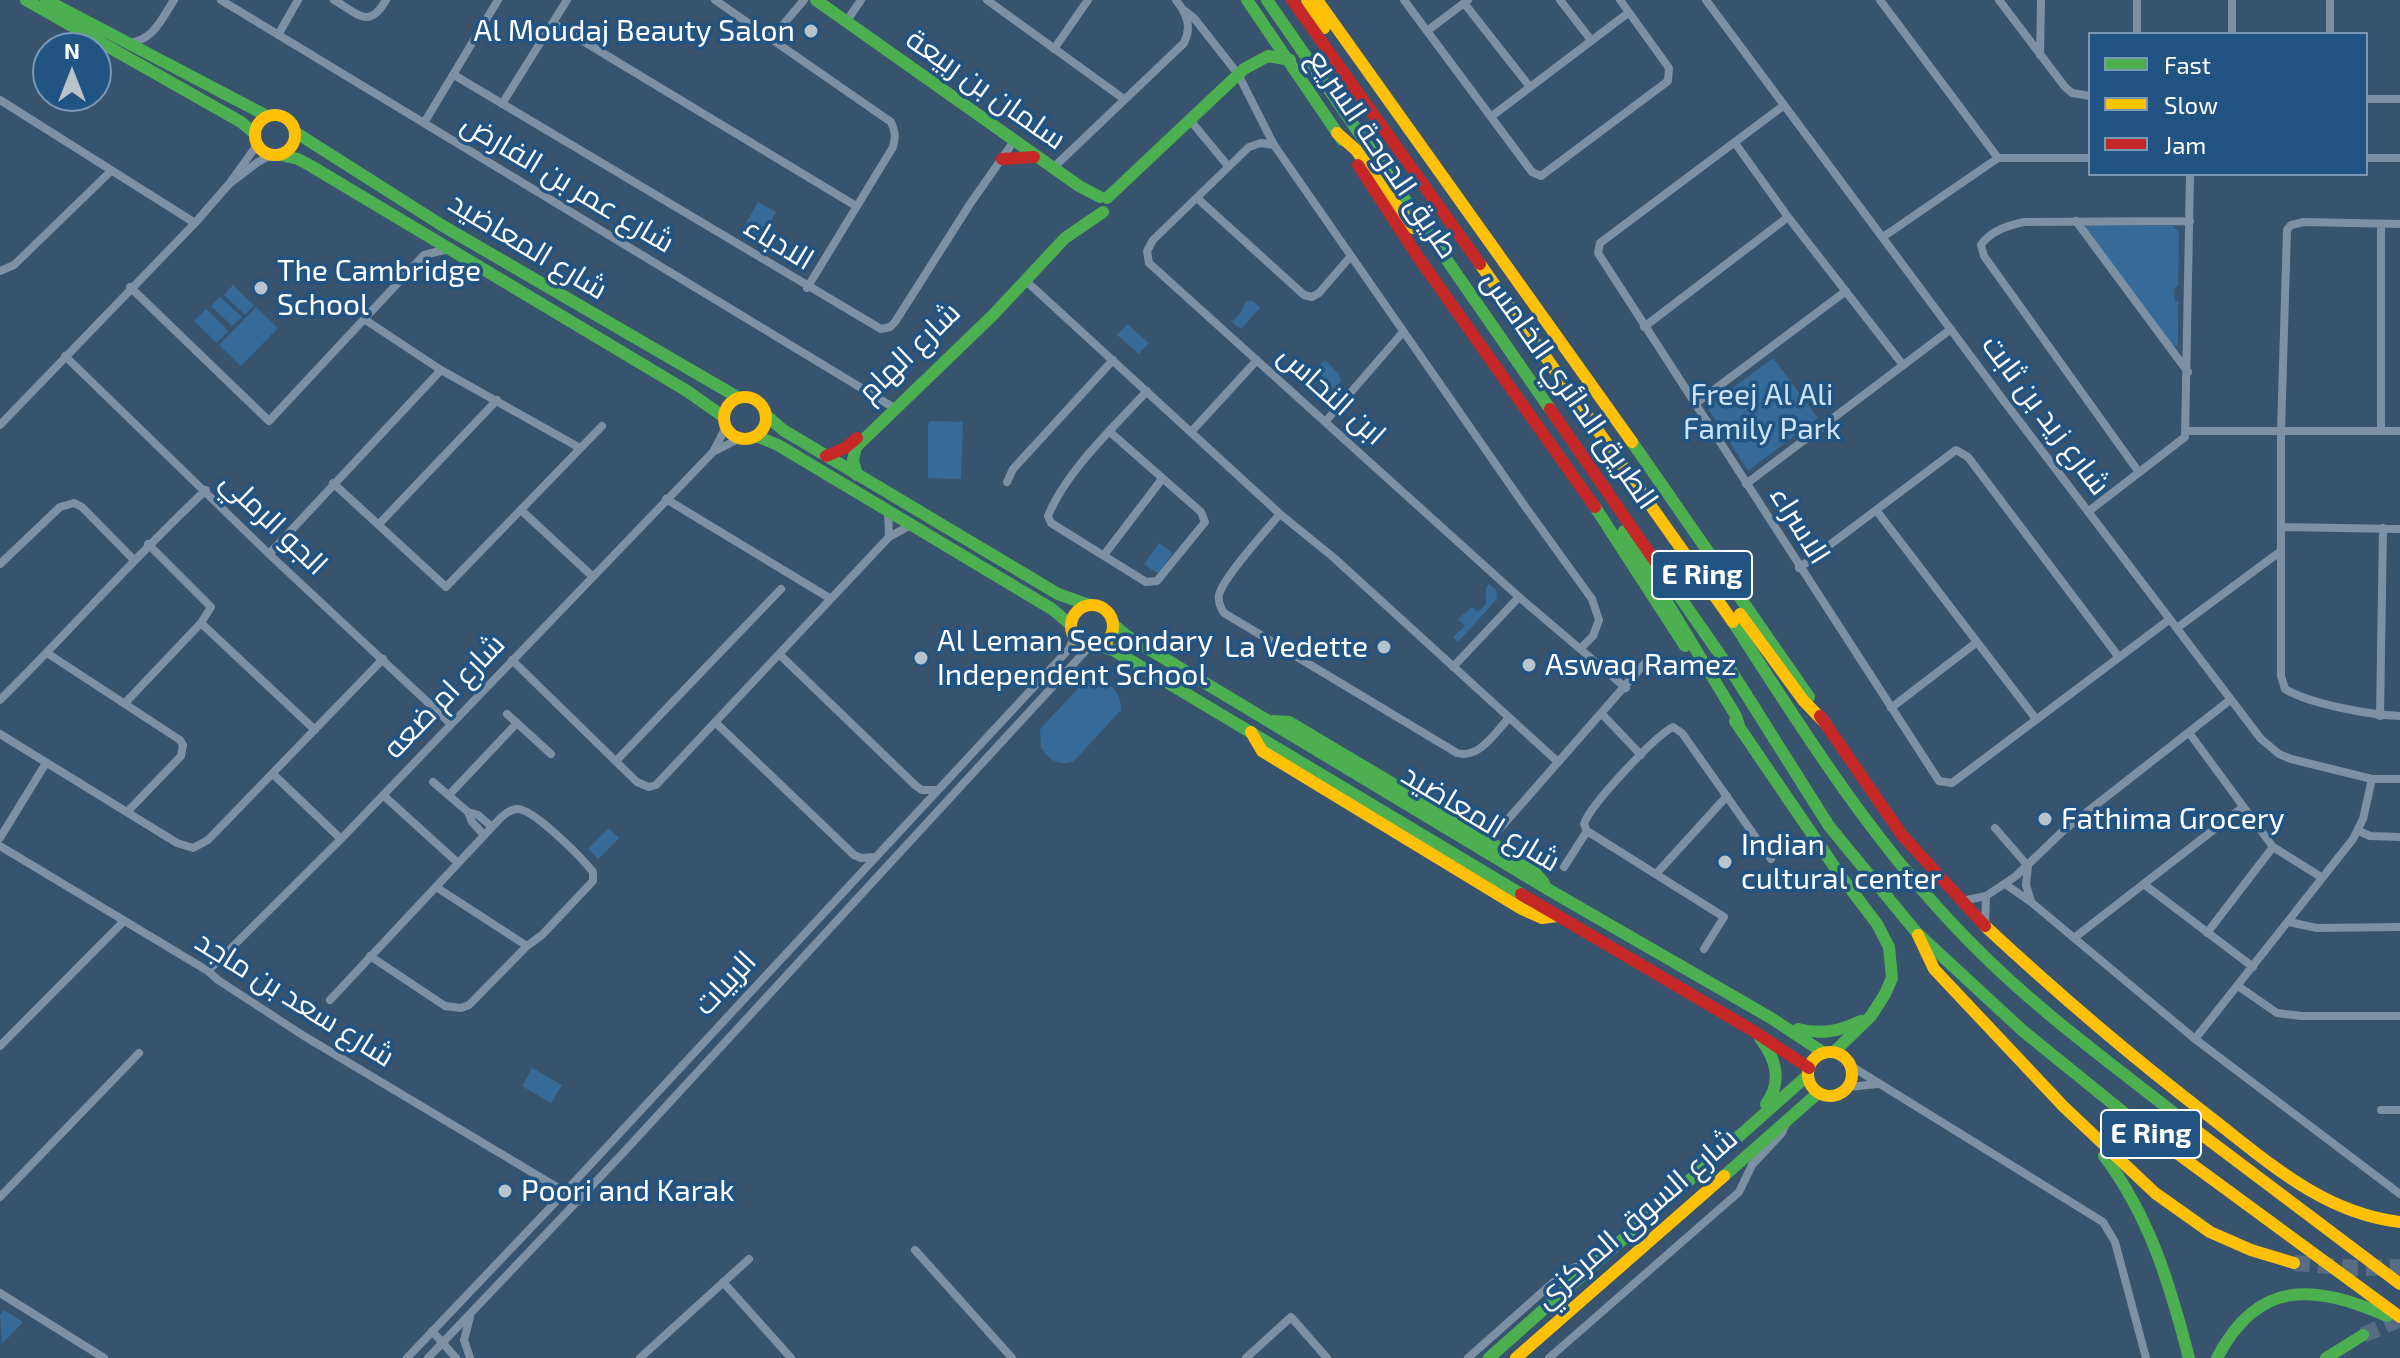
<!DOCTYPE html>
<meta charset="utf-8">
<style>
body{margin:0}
#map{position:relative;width:2400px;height:1358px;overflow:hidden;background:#38536d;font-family:"Exo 2",sans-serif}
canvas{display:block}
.legend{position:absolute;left:2088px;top:32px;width:280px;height:144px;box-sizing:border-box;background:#225483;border:2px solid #7a98b5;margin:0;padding:10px 14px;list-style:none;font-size:24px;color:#fff}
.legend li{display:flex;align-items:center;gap:16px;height:40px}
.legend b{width:40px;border:2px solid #7a98b5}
.north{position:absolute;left:32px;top:32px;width:80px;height:80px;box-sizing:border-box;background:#225483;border:2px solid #7a98b5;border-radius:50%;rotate:0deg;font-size:22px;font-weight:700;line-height:32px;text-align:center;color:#fff}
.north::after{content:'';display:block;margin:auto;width:28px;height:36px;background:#b9c3cc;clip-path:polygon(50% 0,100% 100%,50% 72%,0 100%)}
</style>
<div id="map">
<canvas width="2400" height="1358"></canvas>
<ul class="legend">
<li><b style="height:10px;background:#4caf50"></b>Fast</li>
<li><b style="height:10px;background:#ffc107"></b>Slow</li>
<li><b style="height:10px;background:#c62828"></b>Jam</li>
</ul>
<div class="north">N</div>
</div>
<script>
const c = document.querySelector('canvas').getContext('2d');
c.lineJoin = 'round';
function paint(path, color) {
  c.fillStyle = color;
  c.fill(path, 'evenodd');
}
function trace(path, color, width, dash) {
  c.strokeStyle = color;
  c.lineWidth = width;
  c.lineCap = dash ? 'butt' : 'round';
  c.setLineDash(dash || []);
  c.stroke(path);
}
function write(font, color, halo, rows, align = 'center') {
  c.font = font + ' "Exo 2",Cairo,sans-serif';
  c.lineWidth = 7;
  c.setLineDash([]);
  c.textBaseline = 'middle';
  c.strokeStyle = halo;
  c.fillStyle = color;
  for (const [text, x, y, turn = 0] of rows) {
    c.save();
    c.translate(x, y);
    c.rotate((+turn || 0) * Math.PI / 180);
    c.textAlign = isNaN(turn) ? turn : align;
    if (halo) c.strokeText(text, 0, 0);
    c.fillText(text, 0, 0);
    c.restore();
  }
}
paint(new Path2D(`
 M758,202L776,212L770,223L773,225L764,241L748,235L750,232L743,228Z
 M2086,225L2173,226L2179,232L2178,285L2174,289L2175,301L2178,302V345L2172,348L2086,231Z
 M233,285L254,305L245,315L224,295Z
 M220,297L242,317L232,326L211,306Z
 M1252,300L1260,308L1241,329L1232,322L1240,314L1246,302Z
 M256,307L278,328L241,366L219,345Z
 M206,309L228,331L217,343L194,321Z
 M1127,324L1149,343L1139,354L1117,335Z
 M1773,358L1818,418L1748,471L1707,407Z
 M1325,360L1339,374L1341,382L1327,393L1309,375Z
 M931,421L963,422L961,479L928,478V424Z
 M1159,543L1173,553L1158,574L1144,564Z
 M1489,584L1496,590L1497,599L1458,642L1453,637L1465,626L1458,619L1472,607L1477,612C1490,604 1485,600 1486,588Z
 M1096,679C1111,683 1122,694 1121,710L1074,761C1060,767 1049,760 1041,748L1040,729L1085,681Z
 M609,828L619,838L598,859L588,849Z
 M532,1068L562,1085L551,1103L522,1086Z
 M4,1310L23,1322L2,1344L0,1315Z`), '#366a99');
trace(new Path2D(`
 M2294,1263L2356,1268L2400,1267
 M2363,1335L2400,1319`), '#566d83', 16, [16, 8]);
trace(new Path2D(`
 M221,0L891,406
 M334,0C358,14 369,30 386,0
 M715,0L891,122C895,131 896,137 893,147L807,288
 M987,0L1124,99
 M1404,0L1532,172L1541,176L1668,81L1669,68L1620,0
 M1560,0L1591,40
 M1706,0L2004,401L2261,739L2279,754L2291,759L2372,779H2400
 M1880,0L1998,158
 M1999,0L2065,87L2072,93L2090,96
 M2232,0V34
 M1464,3L1530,87
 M1184,10L1194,18L1238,74L1274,145L1524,505L1592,599L1599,620L1593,636L1580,649
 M846,22L861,0
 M553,23L856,206
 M1427,31L1468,0
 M2137,34V0
 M2330,34V0
 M278,35L298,0
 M770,40L804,0
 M128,43C153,41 161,20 174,0
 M1054,49L1088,0
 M2040,55L2041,0
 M454,75L881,329L890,327L895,322L970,204L1014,141
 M2366,99H2400
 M0,100L195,223
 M502,104L567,0
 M1783,106L1600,243L1598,253L1939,781L1952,783L2170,619
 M1492,116L1628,13
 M1190,120L1228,166
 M424,123L498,0
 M1735,143L1788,217L1903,365
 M1274,145L1261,143L1249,147L1153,240L1147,251L1149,263L1519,597L1626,688
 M2366,158H2400
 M1053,168L1184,43C1192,27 1187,14 1176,0
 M229,184L258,162L271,155
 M1197,198L1304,295L1312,297L1319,293L1350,257
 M2076,221L2188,372
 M2381,224V431
 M2400,224L2304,222L2291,225L2287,230L2281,431V676L2285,689C2310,704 2370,715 2400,716
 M1883,237L1998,158H2090
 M0,271L14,265L111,171
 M1025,280L1280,514L1333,557L1558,762
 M130,287L269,421L424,255L448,249
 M364,319L441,370L580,448
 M1644,327L1788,217
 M65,356L269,554L451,724
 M1695,404L1846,291
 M1326,421L1403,332
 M0,425L195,223L229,184L257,145
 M1192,431L1257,360
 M2187,431H2400
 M1110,432L1201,512L1205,522L1157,581L1146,582L1051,523L1048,516C1066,471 1115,426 1147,391
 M717,450L740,438
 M2138,471L1984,256L1981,245C1990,231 2009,225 2024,222L2190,221
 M1007,482L1013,469L1113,360
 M333,483L446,587L602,426
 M1746,484L1951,329
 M666,499L831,599
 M521,510L592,576
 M1876,510L2036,719
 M888,511L889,537
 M2089,511L2185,437L2190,174
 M1280,514C1268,528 1222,579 1219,595C1218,601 1220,607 1224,613L1457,753C1479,759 1494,734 1508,719
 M379,524L497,400
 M2281,527L2400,529
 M269,554L441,370
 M1104,555L1162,479
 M0,564L60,507L74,503L82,507L134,560
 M1799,568L1956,450L1968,457L2118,656
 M201,623L315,730
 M2177,628L2281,551
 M47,653L180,740L183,745L181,756L128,811
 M779,654L916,786L922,790H936
 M512,660L637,782L649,787L656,785L889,537L911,525
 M1453,667L1519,597
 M0,700C70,631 134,557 206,490
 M126,702L201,623L211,607L148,544
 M1891,708L1977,642
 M507,714L551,754
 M1602,714L1641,755
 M2380,716L2383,528
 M715,722L854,855L861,858L875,857
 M0,734L177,843L193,848L208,840L383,659
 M2190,734L2273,847L2321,877
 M616,761L781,589
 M273,774L341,839
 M433,782L468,812L472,822L484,835
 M383,795L458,863
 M449,795L517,723
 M468,812L478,815L492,827
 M1995,828L2028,866L2026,885L2031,901
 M2359,831L2370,836L2400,837
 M0,838L46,763
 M1489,841L1652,655
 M0,846L208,971L218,980L304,1036L565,1192
 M1564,867L1587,831
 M1656,874L1727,796
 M2005,884L2031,902L2195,1039L2400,1194
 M2145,885L2253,967
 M436,887L527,946
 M1962,901L1986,896L2016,876L2064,830L2230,700
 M2289,922L2317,928L2400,927
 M1985,926L1986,896
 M2207,933L2273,847
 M2074,938L2243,807
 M1704,949L1724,917L1587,831L1584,824C1590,805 1655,736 1673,727L1682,733L1771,859
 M208,971L341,839L713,452L726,427
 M2238,986L2277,1013L2301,1016H2400
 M330,1000L492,827C499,820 506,810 517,809C533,808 582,858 593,872V881L542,935L527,946L469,1005L461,1008L445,1006L370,956
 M2195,1039L2353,839L2363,819L2372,779
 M0,1046L124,921
 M1851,1066L2103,1222L2115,1242L2146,1358
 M1849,1087L1877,1084
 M2381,1110H2400
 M0,1197L139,1053
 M915,1250L1012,1358
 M723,1282L791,1358
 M0,1293L104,1358
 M470,1317L464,1340L470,1358
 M432,1331L456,1358
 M407,1358L565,1192L1069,649L1074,637
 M428,1358L623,1153L1089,647
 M640,1358L749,1259
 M1246,1358L1291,1317L1327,1358
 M1468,1358L1557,1279L1573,1268L1598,1259
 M1549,1358L1739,1192L1752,1165L1782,1133L1786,1124`), '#7e90a3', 8);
trace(new Path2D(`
 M26,0L241,122L254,133
 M46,0L267,116
 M816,0L1079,186L1100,197
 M1247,0L1342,140
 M1267,0L1550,409
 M295,132L443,226L739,398
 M281,155L298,159L311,166L687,391L724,417
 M1107,198L1244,69L1268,56L1290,60
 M766,415L783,430L1058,594L1089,605
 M756,436L778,445L1052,609L1071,625
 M1632,442L1809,697
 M857,475L853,460L856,447L993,315L1065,238L1103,212
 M1595,507L1685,646
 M1624,531L1736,716L1740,729
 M1668,580L1732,672L1829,826L1917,933L2023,1031L2144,1129
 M1733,622C1805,734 1876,847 1970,942C2037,1011 2118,1068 2193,1128
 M1114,625L1127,636L1551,891L1771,1018L1824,1053
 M1100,646L1113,650L1521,894
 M1274,721L1289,722L1489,841L1534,871L1544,883
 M1735,721L1840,875L1877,924L1889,947L1892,978L1885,994L1871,1016L1834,1052
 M1798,1029C1821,1035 1840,1031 1861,1021
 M1760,1038C1776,1059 1783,1081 1766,1104
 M2104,1156C2150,1217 2170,1285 2189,1358
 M1724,1176L1818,1093
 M1489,1358L1808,1075
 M2217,1358C2258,1279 2313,1284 2387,1316
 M2326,1358L2363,1335`), '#4caf50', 12);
trace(new Path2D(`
 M1307,0L1324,28
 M1317,0L1632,442
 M255 135a20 20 0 1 1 40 0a20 20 0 1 1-40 0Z
 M1337,133L1356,150L1413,228
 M1480,264L1733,622
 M724 418a21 21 0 1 1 42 0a21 21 0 1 1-42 0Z
 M1071 626a21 21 0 1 1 42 0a21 21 0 1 1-42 0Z
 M1740,614L1803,700L1825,723
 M1251,732L1262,751L1522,909L1542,918L1557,916
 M1985,926C2057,993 2132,1057 2210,1117C2268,1162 2323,1213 2400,1222
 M1918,935L1934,969L2063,1106L2155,1193L2210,1232L2251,1250L2294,1263
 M1808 1074a22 22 0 1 1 44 0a22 22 0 1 1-44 0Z
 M2193,1128L2400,1284
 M2144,1129L2400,1317
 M1516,1358L1724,1176`), '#ffc107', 12);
trace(new Path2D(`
 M1292,0L1480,264
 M1002,159L1034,157
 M1358,165L1418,257L1595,507
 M1550,409L1668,580
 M826,456L845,448L857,438
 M1820,716L1902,835L1985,926
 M1521,894L1755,1032L1809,1068`), '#c62828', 12);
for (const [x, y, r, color] of [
 [811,31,8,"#b9c3cc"],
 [261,288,8,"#b9c3cc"],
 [1384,647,8,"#b9c3cc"],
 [921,658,8,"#b9c3cc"],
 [1529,665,8,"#b9c3cc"],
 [2045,819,8,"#b9c3cc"],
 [1725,862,8,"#b9c3cc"],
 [505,1191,8,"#b9c3cc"]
]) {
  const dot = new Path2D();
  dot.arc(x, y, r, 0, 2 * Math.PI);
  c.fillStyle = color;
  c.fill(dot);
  trace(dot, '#225483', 3);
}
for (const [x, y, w] of [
 [1702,575,100],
 [2151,1134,100]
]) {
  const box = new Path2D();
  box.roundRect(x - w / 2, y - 24, w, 48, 6);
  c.fillStyle = '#225483';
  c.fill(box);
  trace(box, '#fff', 2);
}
write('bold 28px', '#fff', null, [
 ["E Ring",1702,575],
 ["E Ring",2151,1134]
]);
write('30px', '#fff', '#225483', [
 ["Al Moudaj Beauty Salon",795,31,"right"],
 ["The Cambridge",277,271],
 ["School",277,305],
 ["Al Leman Secondary",937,641],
 ["Independent School",937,675],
 ["La Vedette",1368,647,"right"],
 ["Aswaq Ramez",1545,665],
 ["Fathima Grocery",2061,819],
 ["Indian",1741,845],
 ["cultural center",1741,879],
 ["Poori and Karak",521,1191]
], 'left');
write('30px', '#fff', '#225483', [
 ["سلمان بن ربيعة",986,89,35],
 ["طريق الدوحة السريع",1383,154,56],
 ["شارع عمر بن الفارض",568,183,31],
 ["الادباء",779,243,31],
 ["شارع المعاضيد",528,246,31],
 ["شارع الهام",909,352,-44],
 ["الطريق الدائري الخامس",1570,390,55],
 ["ابن النحاس",1332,395,42],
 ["شارع زيد بن ثابت",2046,415,53],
 ["الجو الرملي",274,523,44],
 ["الاسراء",1800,525,58],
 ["شارع ام ضعه",444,696,-46],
 ["شارع المعاضيد",1481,818,31],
 ["الربيات",725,983,-47],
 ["شارع سعد بن ماجد",295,999,32],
 ["شارع السوق المركزي",1636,1218,-41]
]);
write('30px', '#cde3f6', '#225483', [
 ["Freej Al Ali",1762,395],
 ["Family Park",1762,429]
]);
</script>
